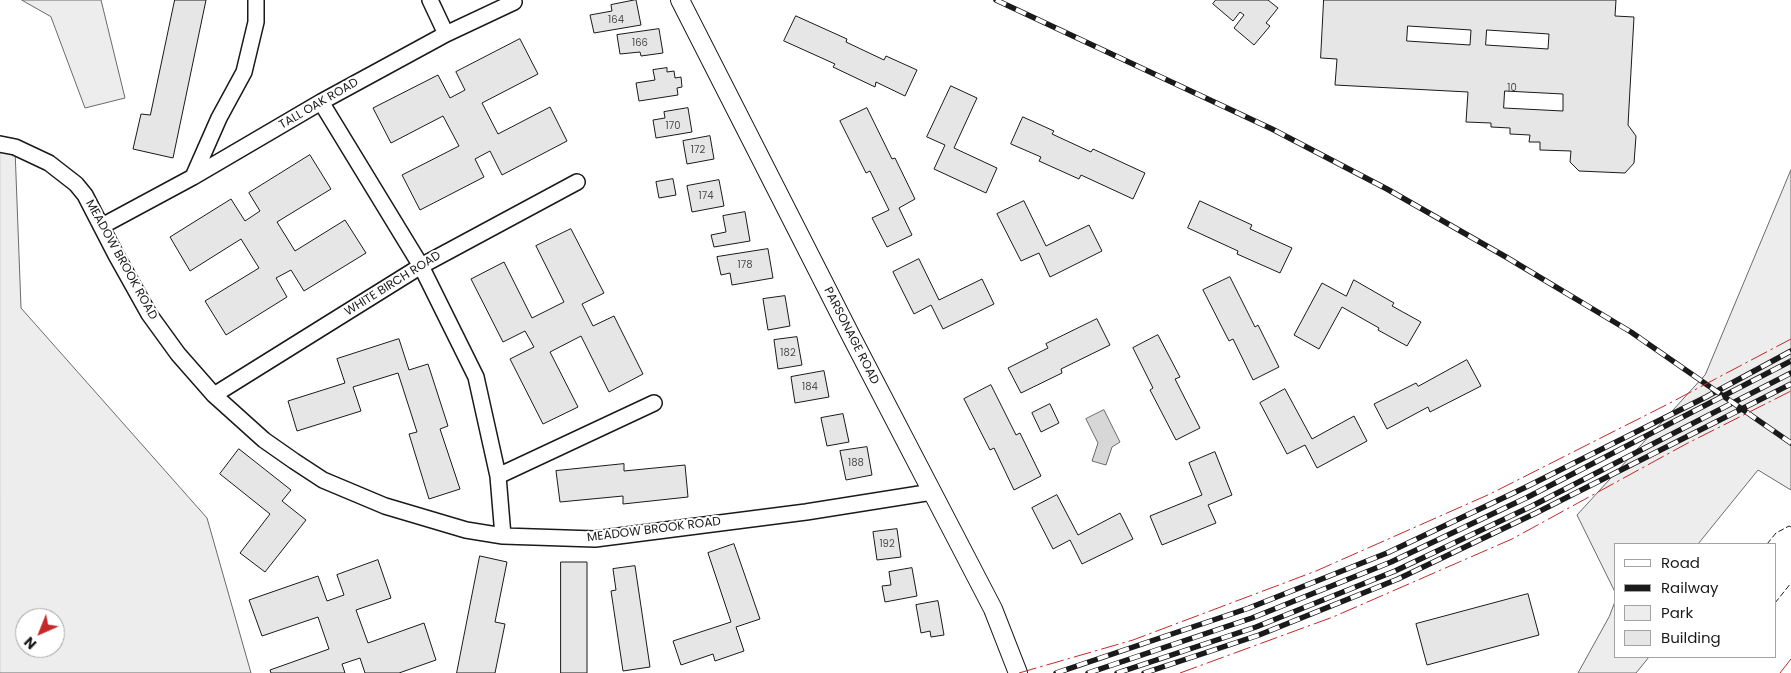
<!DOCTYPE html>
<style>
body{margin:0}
#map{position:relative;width:1791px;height:673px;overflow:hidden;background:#fff;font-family:Poppins,sans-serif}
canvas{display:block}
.legend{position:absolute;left:1614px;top:543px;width:162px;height:115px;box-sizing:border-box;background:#fff;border:1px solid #a3a3a3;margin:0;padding:6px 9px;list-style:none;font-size:15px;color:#1a1a1a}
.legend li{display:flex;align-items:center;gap:10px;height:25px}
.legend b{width:25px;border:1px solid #a3a3a3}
.north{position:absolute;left:15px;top:608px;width:50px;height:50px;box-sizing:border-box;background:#fff;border:1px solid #a3a3a3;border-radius:50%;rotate:224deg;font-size:14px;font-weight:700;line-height:20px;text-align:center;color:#1a1a1a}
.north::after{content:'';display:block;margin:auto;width:18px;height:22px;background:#c62828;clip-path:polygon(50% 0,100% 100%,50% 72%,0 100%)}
</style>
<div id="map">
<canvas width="1791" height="673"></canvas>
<ul class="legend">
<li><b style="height:6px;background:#fff"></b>Road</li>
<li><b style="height:6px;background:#1a1a1a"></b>Railway</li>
<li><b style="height:14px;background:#ededed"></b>Park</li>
<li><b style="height:14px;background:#e6e6e6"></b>Building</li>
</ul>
<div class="north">N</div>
</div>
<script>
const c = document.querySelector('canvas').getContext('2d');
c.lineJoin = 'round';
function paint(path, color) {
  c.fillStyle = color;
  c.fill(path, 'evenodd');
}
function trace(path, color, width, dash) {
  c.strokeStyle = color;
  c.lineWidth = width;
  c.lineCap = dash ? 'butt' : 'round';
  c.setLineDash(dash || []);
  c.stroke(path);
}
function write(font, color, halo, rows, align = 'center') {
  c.font = font + ' Poppins,sans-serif';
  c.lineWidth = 4;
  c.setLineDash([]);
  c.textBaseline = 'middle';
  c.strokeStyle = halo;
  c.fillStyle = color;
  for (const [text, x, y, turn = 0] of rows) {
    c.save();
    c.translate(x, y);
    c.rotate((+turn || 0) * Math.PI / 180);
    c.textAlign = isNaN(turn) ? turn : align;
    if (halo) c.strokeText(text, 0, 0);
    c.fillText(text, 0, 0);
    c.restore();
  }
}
const green = new Path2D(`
 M22,0H101L125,98L85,108L51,17Z
 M0,148L15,149L21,308L207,518L251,673H0ZM25,618H55V648H25Z
 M1791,170V490L1758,470L1698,544H1615V592L1577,515L1705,375Z
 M1615,602V657H1649L1636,673H1578L1609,617Z`);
paint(green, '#ededed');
trace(green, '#6a6a6a', 1);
const water = new Path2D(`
 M1104,410L1120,442L1112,447L1106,465L1092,461L1098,443L1086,419Z`);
paint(water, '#d7d7d7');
trace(water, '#6a6a6a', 1);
const building = new Path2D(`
 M175,0H206L173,158L133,149L141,114L150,115Z
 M636,0L641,25L594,33L590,15L612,11L611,5Z
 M1216,0H1268L1278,8L1266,23L1270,26L1254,45L1234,28L1244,15L1240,12L1233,21L1213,4Z
 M1324,0H1616L1615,16L1634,17L1628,125L1636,136L1634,163L1625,173L1579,171L1570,162L1571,151L1540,150V142H1529L1530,135L1510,134V128L1491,127V123L1466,122L1468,92L1335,85L1337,59L1321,58ZM1408,26L1471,30L1470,45L1407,41ZM1487,30L1549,34L1548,49L1486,45ZM1505,91L1563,94V111L1504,108Z
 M796,16L847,39L846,42L884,60L886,56L917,70L905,96L876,82L875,87L833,67L835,64L784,41Z
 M659,29L663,53L641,56L640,52L620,54L617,35Z
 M520,39L538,74L482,103L498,134L550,107L567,141L502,175L490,151L475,159L484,177L420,210L402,175L459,146L443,116L391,143L373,108L438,75L450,98L465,90L456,72Z
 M667,68V72L674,71L675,78L681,77L682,87L677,88L678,95L639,101L636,83L655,80L653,70Z
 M951,86L977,98L954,148L997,168L986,193L934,169L945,145L927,137Z
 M688,108L692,132L656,138L653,120L665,118L664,112Z
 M867,108L892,159L895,158L915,199L899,208L912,235L887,247L872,218L889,210L870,171L866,173L840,121Z
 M1023,117L1054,131L1052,134L1091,152L1093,149L1145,173L1133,199L1081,175L1079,179L1039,161L1041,157L1011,144Z
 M710,136L714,159L687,164L683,141Z
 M310,155L331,189L277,222L295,251L345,220L366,253L304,291L291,270L276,278L287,297L226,335L205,301L259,268L241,239L190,271L170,237L231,199L245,221L260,211L249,193Z
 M673,179L676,195L659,198L656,182Z
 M719,180L724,206L692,212L687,186Z
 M1024,201L1046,246L1089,225L1102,251L1050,277L1039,253L1021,261L997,214Z
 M1200,201L1252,225L1250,229L1292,248L1280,273L1237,254L1238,251L1188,228Z
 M745,212L750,241L714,247L711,235L726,232L723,216Z
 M571,229L604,293L582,304L593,326L614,316L643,374L609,392L581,336L550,352L578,407L543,424L510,359L534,347L525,331L503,342L471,279L504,262L532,318L564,302L536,246Z
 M768,249L773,278L732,285L730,273L721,275L717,257Z
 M919,259L939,300L982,279L994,304L943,329L931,305L914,314L893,272Z
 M1230,277L1255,327L1258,325L1279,367L1253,380L1233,339L1229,341L1203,290Z
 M1354,280L1394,303L1392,306L1421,322L1407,346L1378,330L1379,328L1342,307L1319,349L1294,335L1322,283L1346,296Z
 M785,296L790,326L768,330L763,299Z
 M1097,319L1110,345L1061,369L1062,373L1021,393L1008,368L1048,348L1046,344Z
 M1158,335L1180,377L1175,379L1200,428L1176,440L1150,390L1153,388L1133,348Z
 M797,337L802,365L778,369L774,340Z
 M399,339L409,370L428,364L448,426L440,429L460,489L429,499L409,434L417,432L398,373L353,387L361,411L297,431L288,401L345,383L337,359Z
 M1467,360L1481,386L1430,412L1428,407L1387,429L1374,404L1416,383L1418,386Z
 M824,371L829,397L795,403L791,377Z
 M991,385L1016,435L1020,433L1041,476L1014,490L994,448L990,450L964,399Z
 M1285,389L1312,439L1354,416L1367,441L1317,468L1305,445L1287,454L1260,403Z
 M1050,404L1059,423L1041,432L1032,413Z
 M843,414L849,442L827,446L821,418Z
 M867,447L872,475L846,480L840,451Z
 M239,449L291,490L282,501L306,520L265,572L240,553L270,514L220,474Z
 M1215,452L1232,495L1208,505L1216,523L1162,545L1150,516L1202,495L1189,463Z
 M624,464V471L685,465L688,497L623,504V496L560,502L556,471Z
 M1057,495L1078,535L1120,513L1133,539L1082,564L1070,540L1053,549L1032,508Z
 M897,529L901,557L877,560L873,532Z
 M734,544L760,619L736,627L744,651L715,661L713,654L681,665L673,641L731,622L708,553Z
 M480,556L507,562L495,622L505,624L495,673H457Z
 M378,560L391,598L356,610L368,643L424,623L436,660L399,673H365L360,658L342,664L345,673H271L270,670L329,649L318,617L262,636L249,600L318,576L327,601L344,595L337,575Z
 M561,562H587V673H561Z
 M635,566L650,667L623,671L611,591L616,590L613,569Z
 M912,568L917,596L885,602L882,586L891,585L889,572Z
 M1528,594L1539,635L1427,665L1416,624Z
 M938,601L944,635L931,637L930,631L921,633L916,605Z`);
paint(building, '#e6e6e6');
trace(building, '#1a1a1a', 1);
const minor = new Path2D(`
 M430,0L446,34
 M321,102L421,266L476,377L498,476L503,536
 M0,144L15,147L49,163L76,184L85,195L116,255L149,314L178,354L214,395L264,440L294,461L323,480L385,506L466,530L503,536L595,539L806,512L932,492
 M193,177L321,102L446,34L514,2
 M102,226L193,177L219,118L244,72L256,22V0
 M214,395L421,266L577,182
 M498,476L654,403`);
const tertiary = new Path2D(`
 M680,0L851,336L993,609L1018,673`);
trace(minor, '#1a1a1a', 18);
trace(tertiary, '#1a1a1a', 20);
trace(minor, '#fff', 15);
trace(tertiary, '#fff', 18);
const rail = new Path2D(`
 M996,0L1272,129L1387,189L1506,257L1631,332L1791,443
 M1056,673L1249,608L1387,553L1524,488L1706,397L1791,351
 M1088,673L1252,618L1391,562L1528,497L1791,361
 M1117,673L1256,627L1395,571L1532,506L1791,373
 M1144,673L1259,635L1398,579L1536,513L1791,384`);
trace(rail, '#1a1a1a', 5.5);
trace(rail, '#fff', 4, [11]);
trace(new Path2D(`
 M1767,544L1776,533L1789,526L1791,527
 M1775,603L1791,583`), '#1a1a1a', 1, [6, 2.5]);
trace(new Path2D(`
 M1019,673L1133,640L1316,571L1490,494L1668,404L1791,339
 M1180,673L1333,617L1512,539L1686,444L1791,391
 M1780,673L1791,659`), '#c62828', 1, [18, 4, 2.5, 4]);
write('10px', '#4d4d4d', null, [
 ["164",616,20],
 ["166",640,43],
 ["10",1512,88],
 ["170",673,126],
 ["172",698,150],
 ["174",706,196],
 ["178",745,265],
 ["182",788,353],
 ["184",810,387],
 ["188",856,463],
 ["192",887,544]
]);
write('12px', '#1a1a1a', '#fff', [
 ["TALL OAK ROAD",319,104,-30],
 ["MEADOW BROOK ROAD",121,260,61],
 ["WHITE BIRCH ROAD",393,284,-32],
 ["PARSONAGE ROAD",851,336,63],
 ["MEADOW BROOK ROAD",654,530,-7]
]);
</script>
